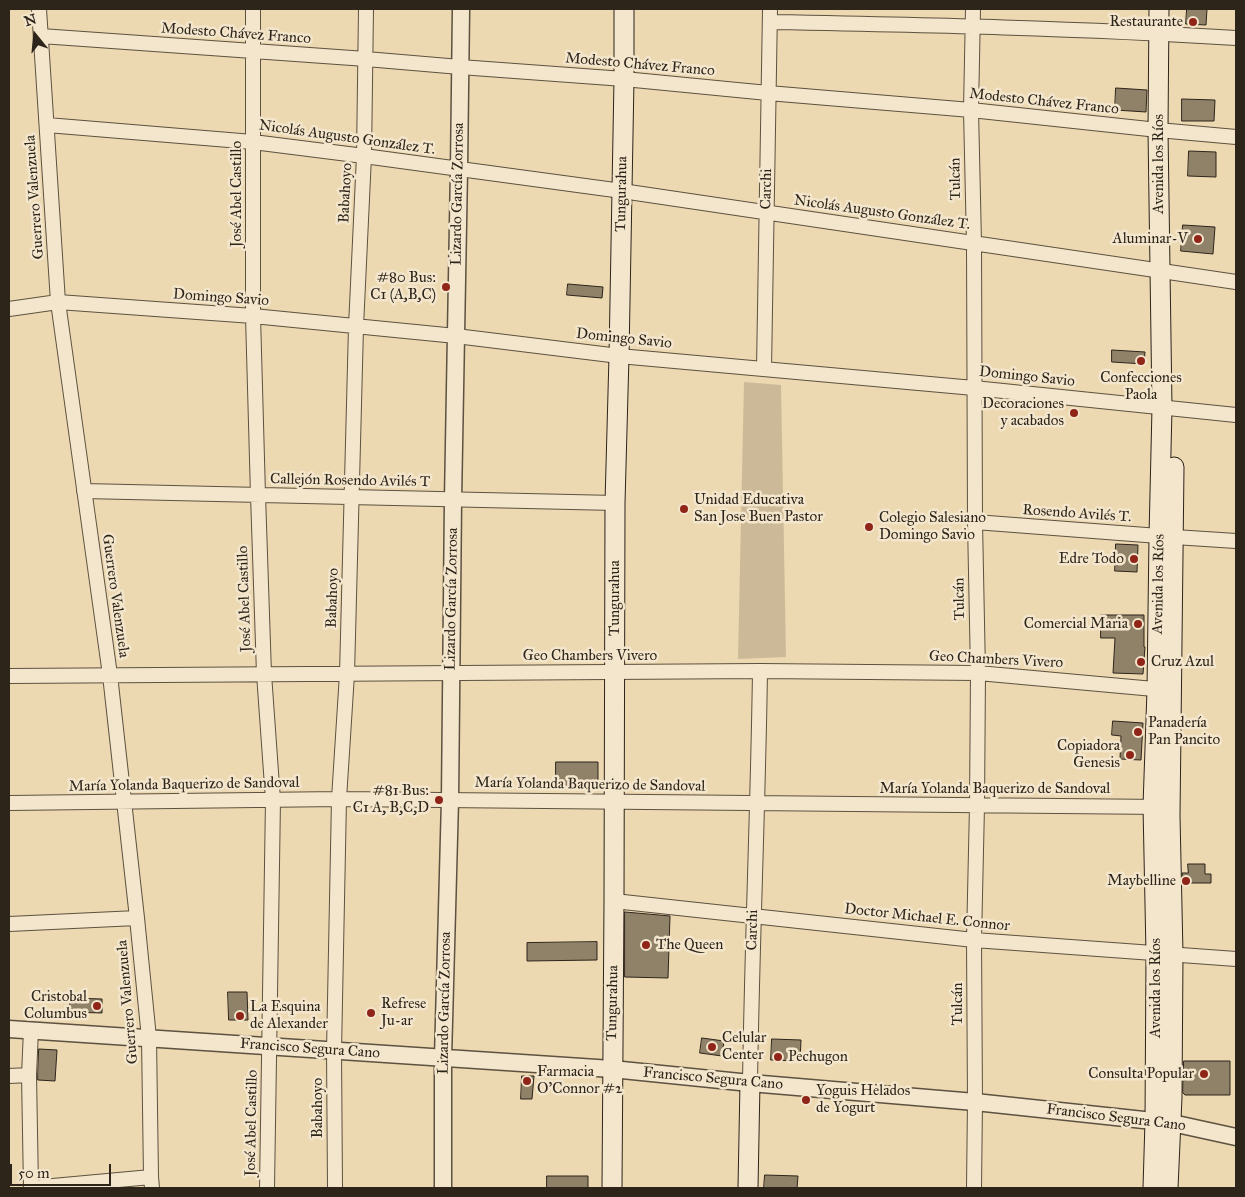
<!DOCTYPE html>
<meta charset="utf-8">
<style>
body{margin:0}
#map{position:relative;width:1245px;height:1197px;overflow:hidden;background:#ecd8b1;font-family:"IM FELL Great Primer",serif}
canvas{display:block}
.frame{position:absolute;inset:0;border:10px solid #2d241a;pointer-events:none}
.north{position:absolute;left:10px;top:10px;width:50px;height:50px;-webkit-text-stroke:4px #f3e6cc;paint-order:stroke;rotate:343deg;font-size:14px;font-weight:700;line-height:20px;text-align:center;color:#2d241a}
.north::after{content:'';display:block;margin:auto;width:18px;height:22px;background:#2d241a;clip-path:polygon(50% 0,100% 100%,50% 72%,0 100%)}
.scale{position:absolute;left:10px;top:1164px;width:101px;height:22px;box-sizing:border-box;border:2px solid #2d241a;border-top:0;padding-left:6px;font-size:15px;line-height:18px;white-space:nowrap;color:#2d241a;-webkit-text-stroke:4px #f3e6cc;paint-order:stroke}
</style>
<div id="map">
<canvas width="1245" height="1197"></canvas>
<div class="frame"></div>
<div class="north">N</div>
<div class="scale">50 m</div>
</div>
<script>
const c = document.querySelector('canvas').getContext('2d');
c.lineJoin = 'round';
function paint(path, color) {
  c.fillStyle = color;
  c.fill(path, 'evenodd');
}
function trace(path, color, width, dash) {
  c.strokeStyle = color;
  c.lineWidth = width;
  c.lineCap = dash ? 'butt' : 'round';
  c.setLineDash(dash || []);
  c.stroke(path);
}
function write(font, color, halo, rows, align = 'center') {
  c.font = font + ' "IM FELL Great Primer",serif';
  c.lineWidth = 5;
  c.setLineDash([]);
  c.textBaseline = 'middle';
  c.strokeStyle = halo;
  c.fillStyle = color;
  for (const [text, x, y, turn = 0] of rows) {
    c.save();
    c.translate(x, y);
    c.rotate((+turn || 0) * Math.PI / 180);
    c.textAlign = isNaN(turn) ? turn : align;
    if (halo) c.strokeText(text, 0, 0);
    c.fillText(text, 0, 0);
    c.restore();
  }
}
paint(new Path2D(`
 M744,382L781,385L786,657L738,659Z`), '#ccb997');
const building = new Path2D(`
 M1187,9H1207L1206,25L1186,24Z
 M1116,88L1147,90L1146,112L1115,110Z
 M1182,99L1215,100L1214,121H1182Z
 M1189,151L1216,152V177L1188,176Z
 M1183,225L1215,227L1213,254L1181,251Z
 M568,284L603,287L602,298L567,295Z
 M1112,350L1145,352L1144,364L1112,362Z
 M1116,544L1138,545L1137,572L1115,571Z
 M1101,615H1144V647H1145L1143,674L1113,673L1115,638H1101Z
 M1113,721L1143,723L1141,760L1120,759L1121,736L1112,735Z
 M556,762H598V790L556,789Z
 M1188,864H1205V874H1211V883H1183L1182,873H1188Z
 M625,912L670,916L668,978L625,977Z
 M597,942V960L527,961V943Z
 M228,992H247L248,1020H229Z
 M70,998L102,999V1013L70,1012Z
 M702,1038L724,1041L722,1056L700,1053Z
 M772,1039L801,1040L800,1061L771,1060Z
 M39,1049L57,1050L55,1081L38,1080Z
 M1184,1061H1230V1095H1185L1183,1093Z
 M522,1076H534L532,1099H521Z
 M765,1175L798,1176L797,1188H764Z
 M547,1176H588V1188H547Z`);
paint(building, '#908269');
trace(building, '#2d241a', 1);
const minor = new Path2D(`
 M39,9L58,302L110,675L137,918L149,1038L151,1177L152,1188
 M253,9V316L258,495L264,674L273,800L267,1188
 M973,9L971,110L974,243L975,522L978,673L977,806L974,940L975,1102L974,1188
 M770,22C925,25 1081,28 1236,38
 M41,36L366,59L460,67L624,79L768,93L971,110L1158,130L1236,137
 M47,125L253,142L364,156L622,191L1236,282
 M9,309L58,302L253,316L456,336L619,356L974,388L1236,415
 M764,369L770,9
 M84,491L615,503
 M975,522L1159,536L1236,541
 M9,676L760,671L978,673L1165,690
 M9,803L339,799L1162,807
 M614,901L974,940L1236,959
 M9,924L137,918
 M31,1030L29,1075L31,1188
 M9,1076L29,1075
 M750,1083C752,945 758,808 760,671
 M31,1188L151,1177
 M335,1188L334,1051L339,799L347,674L356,327L364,156L366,9`);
const tertiary = new Path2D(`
 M9,1029L612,1069L750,1083L975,1102L1172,1123L1236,1137
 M443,1188V1058L450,800L453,500L459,169L461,9`);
const secondary = new Path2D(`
 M612,1188L614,901L615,503L619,356L624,79V9
 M748,1188L750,1083
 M1153,1188L1155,1121L1156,953L1153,806L1157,690L1159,536L1162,408L1158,130L1159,9
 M1168,1188L1172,1097L1173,954L1170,816L1174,467`);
trace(minor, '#5d5140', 16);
trace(tertiary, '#5d5140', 19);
trace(secondary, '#2d241a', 21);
trace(minor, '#f3e6cc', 14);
trace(tertiary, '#f3e6cc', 16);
trace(secondary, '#f3e6cc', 19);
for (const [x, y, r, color] of [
 [1193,22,5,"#8f2418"],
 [1198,239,5,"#8f2418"],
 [446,287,5,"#8f2418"],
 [1141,361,5,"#8f2418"],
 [1074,413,5,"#8f2418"],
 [684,509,5,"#8f2418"],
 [869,527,5,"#8f2418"],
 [1134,559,5,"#8f2418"],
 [1138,624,5,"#8f2418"],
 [1141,662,5,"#8f2418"],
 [1138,732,5,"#8f2418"],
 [1130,755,5,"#8f2418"],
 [439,800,5,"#8f2418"],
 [1186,881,5,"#8f2418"],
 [646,945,5,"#8f2418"],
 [97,1006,5,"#8f2418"],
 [371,1013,5,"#8f2418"],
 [240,1016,5,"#8f2418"],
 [712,1047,5,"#8f2418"],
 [778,1057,5,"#8f2418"],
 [1204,1074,5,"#8f2418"],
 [527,1081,5,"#8f2418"],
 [806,1100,5,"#8f2418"]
]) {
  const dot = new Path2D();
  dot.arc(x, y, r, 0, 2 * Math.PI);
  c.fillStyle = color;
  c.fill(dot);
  trace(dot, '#f3e6cc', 2);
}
write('15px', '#2d241a', '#f3e6cc', [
 ["Restaurante",1183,22],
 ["Aluminar-V",1188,239],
 ["#80 Bus:",436,278],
 ["C1 (A,B,C)",436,295],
 ["Confecciones",1141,378,"center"],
 ["Paola",1141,395,"center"],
 ["Decoraciones",1064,404],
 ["y acabados",1064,421],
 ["Unidad Educativa",694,500,"left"],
 ["San Jose Buen Pastor",694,517,"left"],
 ["Colegio Salesiano",879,518,"left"],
 ["Domingo Savio",879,535,"left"],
 ["Edre Todo",1124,559],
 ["Comercial Maria",1128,624],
 ["Cruz Azul",1151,662,"left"],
 ["Panadería",1148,723,"left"],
 ["Pan Pancito",1148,740,"left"],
 ["Copiadora",1120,746],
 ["Genesis",1120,763],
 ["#81 Bus:",429,791],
 ["C1 A, B,C,D",429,808],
 ["Maybelline",1176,881],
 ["The Queen",656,945,"left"],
 ["Cristobal",87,997],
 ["Columbus",87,1014],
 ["Refrese",381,1004,"left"],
 ["Ju-ar",381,1021,"left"],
 ["La Esquina",250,1007,"left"],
 ["de Alexander",250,1024,"left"],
 ["Celular",722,1038,"left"],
 ["Center",722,1055,"left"],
 ["Pechugon",788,1057,"left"],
 ["Farmacia",537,1072,"left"],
 ["O'Connor #2",537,1089,"left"],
 ["Consulta Popular",1194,1074],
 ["Yoguis Helados",816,1091,"left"],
 ["de Yogurt",816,1108,"left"]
], 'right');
write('15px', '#2d241a', '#f3e6cc', [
 ["Modesto Chávez Franco",236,34,4],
 ["Modesto Chávez Franco",640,65,5],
 ["Modesto Chávez Franco",1044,102,6],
 ["Nicolás Augusto González T.",347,138,8],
 ["Avenida los Ríos",1159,164,-90],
 ["Tulcán",956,179,-91],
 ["Carchi",767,189,-89],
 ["Babahoyo",346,193,-87],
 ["José Abel Castillo",237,194,-90],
 ["Lizardo García Zorrosa",458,194,-89],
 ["Tungurahua",622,194,-89],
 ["Guerrero Valenzuela",35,197,-94],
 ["Nicolás Augusto González T.",882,213,8],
 ["Domingo Savio",221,298,4],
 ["Domingo Savio",624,339,6],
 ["Domingo Savio",1027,377,6],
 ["Callejón Rosendo Avilés T",350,481,1],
 ["Rosendo Avilés T.",1077,514,4],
 ["Avenida los Ríos",1159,584,-89],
 ["Guerrero Valenzuela",115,596,82],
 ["Babahoyo",333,598,-88],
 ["Tungurahua",615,598,-90],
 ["José Abel Castillo",245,599,-92],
 ["Lizardo García Zorrosa",452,599,-89],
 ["Tulcán",960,599,-91],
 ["Geo Chambers Vivero",590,656],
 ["Geo Chambers Vivero",996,660,3],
 ["María Yolanda Baquerizo de Sandoval",184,785,-1],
 ["María Yolanda Baquerizo de Sandoval",590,785,1],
 ["María Yolanda Baquerizo de Sandoval",995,789],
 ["Doctor Michael E. Connor",927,918,6],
 ["Carchi",753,930,-89],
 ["Avenida los Ríos",1156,988,-90],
 ["Guerrero Valenzuela",128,1002,-95],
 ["Lizardo García Zorrosa",445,1003,-89],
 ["Tungurahua",613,1003,-89],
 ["Tulcán",958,1004,-90],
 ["Francisco Segura Cano",310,1049,4],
 ["Francisco Segura Cano",713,1079,5],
 ["Babahoyo",318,1108,-90],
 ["Francisco Segura Cano",1116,1118,7],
 ["José Abel Castillo",252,1123,-89]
]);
</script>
